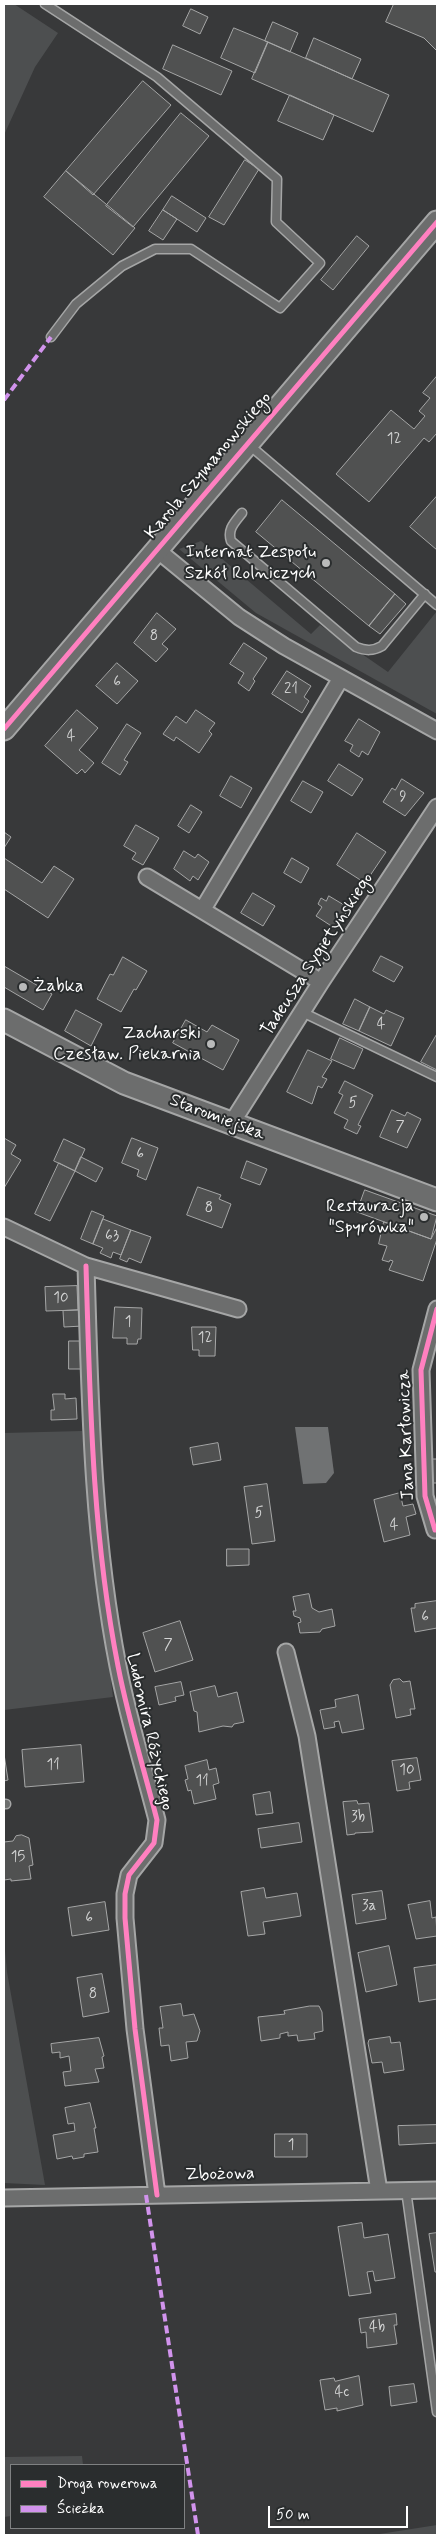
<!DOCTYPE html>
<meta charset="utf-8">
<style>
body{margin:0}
#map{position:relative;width:441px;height:2539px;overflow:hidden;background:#38393a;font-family:Mynerve,sans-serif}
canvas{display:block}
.frame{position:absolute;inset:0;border:5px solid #fff;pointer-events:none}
.legend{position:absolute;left:10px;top:2464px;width:175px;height:65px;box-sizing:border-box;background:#2a2d2e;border:1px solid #7f8182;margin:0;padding:6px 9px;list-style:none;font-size:15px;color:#fff}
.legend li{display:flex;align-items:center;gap:10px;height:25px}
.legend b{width:25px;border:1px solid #7f8182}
.scale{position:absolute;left:268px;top:2506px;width:140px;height:22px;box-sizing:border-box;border:2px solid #fff;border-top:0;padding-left:6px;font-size:15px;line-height:18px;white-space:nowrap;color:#fff;-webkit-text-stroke:4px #2a2d2e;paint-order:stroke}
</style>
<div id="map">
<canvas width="441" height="2539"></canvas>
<div class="frame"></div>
<ul class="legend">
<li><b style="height:6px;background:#ff80c0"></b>Droga rowerowa</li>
<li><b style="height:6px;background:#d193ec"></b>Ścieżka</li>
</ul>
<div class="scale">50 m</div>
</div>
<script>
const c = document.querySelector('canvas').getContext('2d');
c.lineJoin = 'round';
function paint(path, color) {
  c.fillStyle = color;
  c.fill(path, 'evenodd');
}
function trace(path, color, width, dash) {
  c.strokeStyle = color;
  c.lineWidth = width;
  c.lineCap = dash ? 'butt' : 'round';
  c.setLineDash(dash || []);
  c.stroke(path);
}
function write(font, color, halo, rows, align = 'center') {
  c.font = font + ' Mynerve,sans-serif';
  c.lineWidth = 4;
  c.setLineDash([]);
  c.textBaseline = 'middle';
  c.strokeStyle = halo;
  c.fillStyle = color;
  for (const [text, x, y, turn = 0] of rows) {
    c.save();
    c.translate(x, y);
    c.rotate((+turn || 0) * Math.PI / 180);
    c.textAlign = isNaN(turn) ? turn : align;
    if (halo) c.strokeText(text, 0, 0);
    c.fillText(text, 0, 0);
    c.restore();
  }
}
paint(new Path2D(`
 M4,4H14L58,33L35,67L4,135Z
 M201,541L311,634L320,625L388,672L437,611V714L256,613L179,549Z
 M82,1431L113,1697L4,1710V1433Z
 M4,1940L7,1972L45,2185L4,2183Z
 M82,2456L83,2465H11V2516L4,2517V2457Z
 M437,2525V2535H373Z`), '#4d4f50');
paint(new Path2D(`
 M295,1427H328L334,1473L326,1483L303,1484Z`), '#707273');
const building = new Path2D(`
 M394,4H437V51L424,38L386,22Z
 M191,9L208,17L200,34L183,26Z
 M273,22L298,33L290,52L265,41Z
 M234,28L268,42L255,73L221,58Z
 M314,38L361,59L352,79L306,58Z
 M268,42L389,95L373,132L252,79Z
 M173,45L232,71L221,95L163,69Z
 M143,81L171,105L93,195L66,171Z
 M290,95L334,115L323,140L278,121Z
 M181,113L209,136L133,227L106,206Z
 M245,160L259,169L224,225L209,217Z
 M66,171L135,228L113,255L44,197Z
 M172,196L206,218L197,232L163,210Z
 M163,210L177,219L163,240L149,231Z
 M357,236L369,246L333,290L321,280Z
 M437,376V433L429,442L424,438L369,502L336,474L391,410L414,429L425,416L419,411L430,398L423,393Z
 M437,496V550L410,527Z
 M282,500L395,594L369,626L256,532Z
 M395,594L406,604L380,634L369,626Z
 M157,613L176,629L162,644L168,649L156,662L134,643Z
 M244,643L267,658L253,679L255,681L249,691L238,683L244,673L230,664Z
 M117,663L138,681L117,704L96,686Z
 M287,671L311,686L304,697L309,701L302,713L272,694Z
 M77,710L98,728L79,750L94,763L85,773L82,769L77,774L45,746Z
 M196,710L215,723L209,731L212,734L199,753L176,737L174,741L163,734L176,716L186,723Z
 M359,719L380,732L368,755L362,751L359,757L350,751L353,745L345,741Z
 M127,724L141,733L124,760L128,762L120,775L102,763Z
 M339,764L363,779L352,796L328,781Z
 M231,776L252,788L241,808L220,796Z
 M402,779L424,793L405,816L383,802L392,788L395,790Z
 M303,781L323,792L311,813L291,801Z
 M191,805L202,812L189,833L178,826Z
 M136,825L159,838L143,865L132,859L136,853L124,846Z
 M4,832L11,837L4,848Z
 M357,833L386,852L365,883L337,865Z
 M184,851L195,858L198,854L209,862L198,880L193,876L190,881L174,869Z
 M4,858L42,883L54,866L74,879L48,918L4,889Z
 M292,858L309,868L301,883L284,873Z
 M253,893L275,906L263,926L241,913Z
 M329,896L349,908L336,929L316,916L322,907L318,904L321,898L326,901Z
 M381,956L403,967L394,982L373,971Z
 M123,957L147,971L136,990L134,989L121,1012L97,999L110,974L113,975Z
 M4,966L52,994L43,1010L4,987Z
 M355,999L370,1007L359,1031L343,1024Z
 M370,1007L384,1014L386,1010L404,1018L391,1046L359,1031Z
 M76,1010L102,1024L91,1046L65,1031Z
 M186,1020L207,1032L212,1025L239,1040L223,1070L173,1043Z
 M437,1034V1070L421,1062Z
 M340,1038L363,1049L354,1069L331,1059Z
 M308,1050L332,1061L322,1077L327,1079L322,1088L318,1086L312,1104L287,1092Z
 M345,1081L373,1095L358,1125L361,1126L357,1134L344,1128L348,1120L334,1113L343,1095L339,1093Z
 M392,1110L405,1116L407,1112L421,1119L407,1148L380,1137Z
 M4,1138L16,1145L11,1154L21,1160L4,1188Z
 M132,1138L158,1148L146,1180L137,1176L139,1170L122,1163Z
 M64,1139L85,1149L75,1171L54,1161Z
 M81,1157L103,1168L96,1182L75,1171Z
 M247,1161L267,1169L260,1185L241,1178Z
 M59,1163L75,1171L50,1221L35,1214Z
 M198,1187L221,1195L219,1199L231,1204L222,1228L187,1215Z
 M365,1190L437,1216L431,1239L357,1212Z
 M92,1211L104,1216L93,1244L81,1239Z
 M103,1219L131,1230L121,1255L113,1252L111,1258L100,1253L103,1248L93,1244Z
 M384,1222L431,1239L437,1227V1239L423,1281L389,1270L393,1261L390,1260L389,1262L382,1260L387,1246L379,1244Z
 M131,1230L151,1237L141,1263L129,1258L127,1262L120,1259Z
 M77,1286L78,1310L46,1311L45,1287Z
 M115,1307L142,1308L141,1339H138L137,1344H127V1338H113Z
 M82,1310L83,1326L64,1327L63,1311Z
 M192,1327H216L215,1356H199V1350H193Z
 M69,1341H82V1369H69Z
 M53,1394H65V1399L76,1398L77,1419L51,1420V1410H54Z
 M218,1443L221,1460L193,1465L190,1448Z
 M432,1459H437V1483H433Z
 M267,1484L275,1541L252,1544L244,1487Z
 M400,1493L403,1506L413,1504L416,1514L406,1517L410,1535L384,1542L374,1500Z
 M227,1549H249V1565L227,1566Z
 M309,1594L312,1608L319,1612L332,1609L335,1626L322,1629L320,1632L300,1633L298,1623L301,1622L300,1618L294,1616L293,1611H296L293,1597Z
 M437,1601V1628L415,1632L411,1608H415V1604Z
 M180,1621L193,1660L155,1672L143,1633Z
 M400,1679L403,1682L410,1681L415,1709H410L411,1715L396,1718L390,1685L393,1680Z
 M181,1682L184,1695L175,1697L176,1701L159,1705L155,1687Z
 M215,1686L218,1697L237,1692L244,1722L234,1724L232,1727L223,1726L199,1732L197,1712L194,1711L190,1692Z
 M358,1695L364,1729L342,1733L339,1721L334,1722L335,1727L324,1729L320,1710L336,1707L335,1700Z
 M81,1745L84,1782L25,1787L22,1750Z
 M4,1754L8,1780L4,1781Z
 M417,1758L421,1780L409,1782L410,1789L397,1791L392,1761Z
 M207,1760L209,1770L216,1768L219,1783L213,1785L216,1799L194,1804L191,1790L188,1791L185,1780L188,1779L185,1766Z
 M270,1792L273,1813L256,1815L253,1795Z
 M357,1801L358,1804L369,1803L373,1832L355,1833V1834L347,1835L343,1802Z
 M299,1823L302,1842L261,1848L258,1829Z
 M22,1835L29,1838L33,1865L29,1866L31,1879L11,1881V1879L4,1880V1842L13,1841L16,1836Z
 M264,1888L266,1898L297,1893L301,1916L263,1922L265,1934L248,1936L241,1892Z
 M382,1891L386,1919L356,1924L352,1895Z
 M430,1901L432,1918L436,1917L437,1936L416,1939L408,1905Z
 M105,1902L109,1930L72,1936L68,1908Z
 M389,1946L397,1985L366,1992L358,1953Z
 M437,1965V1999L419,2002L414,1968Z
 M102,1974L109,2012L83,2017L77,1978Z
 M181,2004L183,2016L194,2014L200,2031L197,2041L186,2042L188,2058L171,2061L169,2045L161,2046L159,2028H163L160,2007Z
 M310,2006H319L322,2012L323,2031L314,2033L315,2039L298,2041L297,2035L288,2036V2032L280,2034V2038L261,2041L258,2017L285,2014L284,2011Z
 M390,2037L391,2043L400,2042L404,2070L384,2073L382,2062L372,2063L368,2043L369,2040Z
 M99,2038L104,2056L102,2057L104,2068L95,2069L99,2082L65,2086L63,2072L71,2071L69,2056L60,2058V2052L52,2053L51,2044Z
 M90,2103L96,2128H94L98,2152L84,2154V2157L73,2159L72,2156L57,2159L53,2135L75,2131L74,2123L68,2124L65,2108Z
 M437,2125V2143L399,2145L398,2126Z
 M275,2134H307V2157H275Z
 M362,2223L364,2238L388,2234L395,2278L375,2281L373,2271L367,2272L371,2293L349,2296L338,2227Z
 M437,2233V2272H435L429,2234Z
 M396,2314L397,2325H394L397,2344L367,2348L366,2332L361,2333L359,2319Z
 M359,2376L363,2405L337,2411V2408L325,2410L320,2380L334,2378L335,2381Z
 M414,2384L417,2402L391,2406L389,2387Z`);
paint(building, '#505151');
trace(building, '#a5a6a6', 1);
const lane = new Path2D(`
 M45,4L157,77L277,179L276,222L320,263L280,308L191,249H155L122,266L76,304L51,337
 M248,444L437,605
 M242,513C235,522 227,529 231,541L356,647C366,651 373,651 382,646L425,594
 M302,1012L437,1077
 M4,1804H6
 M406,2190L437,2412`);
const street = new Path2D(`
 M156,549L239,617L284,646L437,731
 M147,877L321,982
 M203,909L341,678
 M231,1124L321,982L437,807
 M4,1227L86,1266L238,1309
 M86,1266C90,1400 92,1534 118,1666C128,1718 144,1769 157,1820L154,1843L129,1875L125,1894V1918L135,2029L157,2195
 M435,1530L425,1496L421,1370L437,1309
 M286,1652L307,1736L379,2191
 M4,2198L437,2190`);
const secondary = new Path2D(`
 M4,729L437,222
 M4,1020L124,1083L437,1200`);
trace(lane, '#a5a6a6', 11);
trace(street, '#a5a6a6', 19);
trace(secondary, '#a5a6a6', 25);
trace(lane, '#6c6d6d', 8);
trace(street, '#6c6d6d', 15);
trace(secondary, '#6c6d6d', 21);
trace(new Path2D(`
 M4,400L51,337
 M146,2195L198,2535`), '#d193ec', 4, [8, 4]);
trace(new Path2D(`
 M4,729L437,222
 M86,1266C90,1400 92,1534 118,1666C128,1718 144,1769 157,1820L154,1843L129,1875L125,1894V1918L135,2029L157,2195
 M435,1530L425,1496L421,1370L437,1309`), '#ff80c0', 5);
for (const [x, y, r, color] of [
 [326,563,5,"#b9baba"],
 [23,987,5,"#b9baba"],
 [211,1044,5,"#b9baba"],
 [424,1217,5,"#b9baba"]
]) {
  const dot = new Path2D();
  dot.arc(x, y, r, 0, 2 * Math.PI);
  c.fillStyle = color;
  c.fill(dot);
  trace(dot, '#2a2d2e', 2);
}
write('15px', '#d3d4d4', null, [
 ["12",394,440],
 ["8",154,637],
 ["6",117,683],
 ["21",291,690],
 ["4",71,737],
 ["9",403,798],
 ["4",381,1025],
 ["5",353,1104],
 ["7",400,1128],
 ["6",140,1155],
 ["8",209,1209],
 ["63",112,1237],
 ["10",61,1299],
 ["1",128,1323],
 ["12",205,1339],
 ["5",259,1514],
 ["4",394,1526],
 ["6",425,1618],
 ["7",168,1646],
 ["11",53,1766],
 ["10",407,1771],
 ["11",202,1782],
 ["3b",358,1818],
 ["15",18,1858],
 ["3a",369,1907],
 ["6",89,1919],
 ["8",93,1995],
 ["1",291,2146],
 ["4b",377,2328],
 ["4c",342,2393]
]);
write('18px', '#fff', '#2a2d2e', [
 ["Karola Szymanowskiego",209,466,-50],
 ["Tadeusza Sygietyńskiego",318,955,-57],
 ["Staromiejska",217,1118,21],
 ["Jana Karłowicza",407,1435,-92],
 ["Ludomira Różyckiego",149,1732,77],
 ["Zbożowa",220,2175,-1]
]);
write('18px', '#fff', '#2a2d2e', [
 ["Internat Zespołu",316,553],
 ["Szkół Rolniczych",316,574],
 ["Żabka",33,987,"left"],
 ["Zacharski",201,1034],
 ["Czesław. Piekarnia",201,1055],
 ["Restauracja",414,1207],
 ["\"Spyrówka\"",414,1228]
], 'right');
</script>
